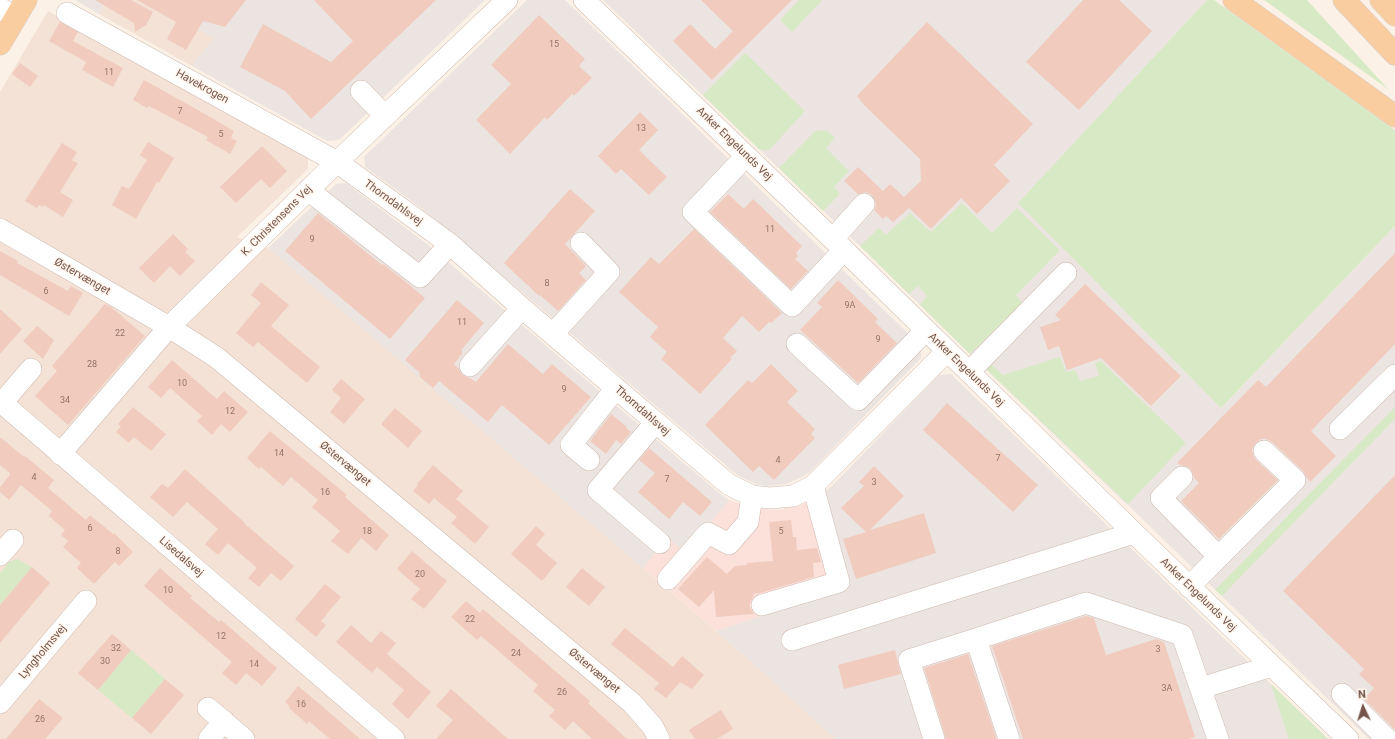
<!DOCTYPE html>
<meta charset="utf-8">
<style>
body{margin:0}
#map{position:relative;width:1395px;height:739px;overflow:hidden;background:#fcf1e6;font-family:Roboto,sans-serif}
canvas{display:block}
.north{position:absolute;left:1343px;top:687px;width:40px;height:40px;-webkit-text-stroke:3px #fff5ec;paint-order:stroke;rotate:356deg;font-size:11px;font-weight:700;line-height:16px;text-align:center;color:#75554b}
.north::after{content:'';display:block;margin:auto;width:14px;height:18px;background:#75554b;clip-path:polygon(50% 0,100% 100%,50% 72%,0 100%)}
</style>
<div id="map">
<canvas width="1395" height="739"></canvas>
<div class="north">N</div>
</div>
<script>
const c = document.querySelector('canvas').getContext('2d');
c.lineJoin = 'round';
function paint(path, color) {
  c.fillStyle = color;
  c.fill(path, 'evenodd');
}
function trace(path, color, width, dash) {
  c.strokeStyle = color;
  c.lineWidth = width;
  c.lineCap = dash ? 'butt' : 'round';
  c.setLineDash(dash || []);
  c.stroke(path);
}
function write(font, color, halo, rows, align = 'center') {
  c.font = font + ' Roboto,sans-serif';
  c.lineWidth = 3;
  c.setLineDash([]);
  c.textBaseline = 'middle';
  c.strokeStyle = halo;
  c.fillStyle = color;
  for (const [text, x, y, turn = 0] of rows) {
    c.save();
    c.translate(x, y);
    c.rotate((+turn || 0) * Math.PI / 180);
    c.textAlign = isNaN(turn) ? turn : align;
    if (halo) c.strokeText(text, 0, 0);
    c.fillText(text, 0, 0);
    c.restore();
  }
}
paint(new Path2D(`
 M107,0H146L214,38L192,66L99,14Z
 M48,11L308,157V169L237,237L268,248L491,435L643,568L756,666L835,739H0V92Z`), '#f3e2d5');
paint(new Path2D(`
 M822,494L849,587L716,631L643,568L668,538L689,547L729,500L753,508L778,510L801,505Z`), '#fce0da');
paint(new Path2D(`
 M75,0H107L99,14Z
 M146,0H485L339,140L327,141L192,66L214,38Z
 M527,0H565L921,346V358L812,470L804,476L786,484L766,486L756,484L737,475L457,237L417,205L365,167L364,157Z
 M603,0H1207L1019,203L1221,408L1395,226V739H1369L1129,506L1124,502L970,354L860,246Z
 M346,183L427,244L719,493L729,500L689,548L682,550L668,538L643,568L268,248L336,184Z
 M951,374L1271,684L1328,739H835L756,666L716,631L849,587L822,494L832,486L939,375Z`), '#ece4e0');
paint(new Path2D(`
 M799,0H822L792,32L780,20Z
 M1207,0H1214L1395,130V226L1221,408L1018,203Z
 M1264,0H1307L1388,89Z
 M745,53L805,111L769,150H760L703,95Z
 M816,130L827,131L835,138L826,148L849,171L834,187L840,194L823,211L779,168Z
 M962,203L992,233L1017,208L1060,250L1016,295L1022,303L970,354L920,305L927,296L918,286L909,294L860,246L879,228L886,235L910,213L931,232Z
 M1060,357L1066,372L1075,370L1080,381L1099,376L1095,363L1101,361L1186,443L1128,504L986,369L991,364L1003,375Z
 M1395,407V419L1222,596L1215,590Z
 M17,559L32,567L0,605V573L9,562Z
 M131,650L165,679L132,718L98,690Z
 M1271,684L1328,739H1289Z`), '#d8eac5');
paint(new Path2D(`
 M95,0H131L153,12L146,25L135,32L134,23Z
 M137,0H246L225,27L203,21L186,50L167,39L176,22Z
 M314,0H436L311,119L285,91L240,67L263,24L331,62L353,41Z
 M701,0H792L712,80L673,41L690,24L715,49L733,31Z
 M1083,0H1119L1152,31L1079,110L1026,62Z
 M539,15L585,59L579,66L592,78L574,96L572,94L547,120L545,117L510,154L476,120L511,84L491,65Z
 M60,22L78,32L73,41L123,68L113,87L82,70L86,62L49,41Z
 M927,22L1033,124L994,165L1010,181L977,214L961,198L931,229L909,208L893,222L886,216L883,219L874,210L876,206L875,201L872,195L866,192L858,194L844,181L858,167L883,191L890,184L904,197L921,181L920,159L864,105L857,96Z
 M20,63L38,76L30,87L12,74Z
 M144,80L198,110L234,131L231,138L237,141L230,154L206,140L208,137L149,106L147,108L133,100Z
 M640,112L658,130L639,150L667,177L649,195L621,169L616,174L598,156Z
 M148,142L174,158L159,183L157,182L136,219L112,205L122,186L129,189L147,160L140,155Z
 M62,143L77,152L72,160L78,163L60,192L73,200L63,217L44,205L43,207L39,205L37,208L25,201Z
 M262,146L287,171L270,188L261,179L236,203L220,187Z
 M570,189L595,211L565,244L586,266L579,273L586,280L558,311L540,295L539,296L504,263Z
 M728,194L744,209L753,199L802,246L796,253L798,256L795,259L808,271L791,289L710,212Z
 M318,213L382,265L383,264L401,278L425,298L390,339L285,251Z
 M694,229L782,313L771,323L769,322L759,332L742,316L723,338L737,351L730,358L732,359L700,394L661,359L667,352L650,337L658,327L619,292L651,257L659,264Z
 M173,234L188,249L185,252L195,261L180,276L170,266L154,283L139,268Z
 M0,251L18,261L17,263L68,291L71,286L83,293L69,316L0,275Z
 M1395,253V344L1311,431L1336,456L1310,482L1307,478L1303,471L1272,442L1266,439H1261L1256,443L1252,449L1253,455L1256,460L1278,480L1219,539L1181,501L1199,483L1194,478L1193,474L1190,468L1185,466L1180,465L1177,463L1258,380L1266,387Z
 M838,280L878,319L875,322L897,343L858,383L800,330L822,307L817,303Z
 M261,282L289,305L271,326L320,367L307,383L258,342L253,347L236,333L261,303L251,295Z
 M1085,284L1181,376L1151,406L1101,358L1067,370L1059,346L1048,350L1040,327L1061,320L1055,315Z
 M457,300L484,323L462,349V354L454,364L458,368L462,375L470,378L476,382L508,344L543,374L552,364L591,397L549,445L502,405L488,422L439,381L433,388L420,377L419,372L405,360Z
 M105,304L112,308L145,336L68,425L35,396L57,371L52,366Z
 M0,309L22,329L0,354Z
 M37,326L54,340L43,359L23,341Z
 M172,360L217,399L224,391L248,412L230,432L221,424L212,435L197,421L202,416L170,388L161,398L148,387Z
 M771,364L798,391L787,402L815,429L811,434L815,438L774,480L759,466L753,472L705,425L748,380L752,383Z
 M341,379L365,399L344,424L330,412L341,398L332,390Z
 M947,403L1038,485L1013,512L923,430Z
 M133,407L166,434L151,451L134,437L129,443L116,432L121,426L118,424Z
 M395,408L422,431L408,448L381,424Z
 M611,414L627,427L626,428L631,432L621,444L616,440L606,454L590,441Z
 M270,431L347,495L345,497L389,535L376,551L361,538L348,554L331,541L340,531L312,507L318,500L291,477L283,486L261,467L259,469L247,458Z
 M0,437L24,457L25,456L54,480L48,488L86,520L90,515L113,534L114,533L133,552L119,566L115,562L94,584L77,568L81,563L63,547L68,541L61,535L65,530L49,516L52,511L21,485L9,500L0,492V487L10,475L9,474L10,473L0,465Z
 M649,448L712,502L700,516L683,502L669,519L638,492L655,473L639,460Z
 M433,465L463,491L456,499L489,527L475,544L451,523L457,517L434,498L429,504L413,491L418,485L417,484Z
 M874,466L904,496L870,530L924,513L936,553L856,579L843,539L866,532L841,508L864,486L859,482Z
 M185,469L245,523V524L294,566L281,581L271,573L259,587L248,578L257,568L228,543L218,555L205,544L218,529L187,502L173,517L150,497L162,484L168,488Z
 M1395,475V730L1364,699L1374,688L1359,674L1364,669L1283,591Z
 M791,520L793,537H796L797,550L817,548L821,562L813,563L814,577L760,593L753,594V597L750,603V608L754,614L716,617L714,590L699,607L678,589L707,557L727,574L735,566L747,565V563L773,561L769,522Z
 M536,526L545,534L536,545L557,563L542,581L511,554Z
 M412,551L447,581L424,609L411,599L420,589L397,569Z
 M32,567L50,583L0,643V605Z
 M160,568L192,596L190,598L219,622L221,620L277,668L262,686L246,673L236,685L222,673L232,662L144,586Z
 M582,568L605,587L589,606L566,587Z
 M325,584L341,597L321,621L326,625L316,637L295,619Z
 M466,601L480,613L483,609L590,701L588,703L627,739H592L573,721L565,730L549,716L555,710L533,691L538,685L481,636L477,640L451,617Z
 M1086,616L1094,618L1106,655L1156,639L1164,642L1195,737L1189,739H1023L992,646Z
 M351,625L371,643L381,631L396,643L387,654L431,692L408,719L392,704L404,690L377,667L372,673L336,642Z
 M625,628L673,667L682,656L704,675L692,689L680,682L666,698L654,689L659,683L611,644Z
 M112,634L131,650L98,690L78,673Z
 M895,650L901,674L844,689L838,665Z
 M968,654L995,734L996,739H946L924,668Z
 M165,679L184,695L151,734L132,718Z
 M298,686L322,706L360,739H330L309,721L307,724L289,708L290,707L285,702Z
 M451,689L484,718L508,739H436L453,720L436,706Z
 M39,699L63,718L45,739H6Z
 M721,710L733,729L717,739H695L689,730Z`), '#f1ccbe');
const minor = new Path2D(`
 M584,0L844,250L1134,533L1348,739
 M0,8L16,18
 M67,13L337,162L450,244L522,308L728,484L752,496L770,498L793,496L813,486L947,351
 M361,91L385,116
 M746,156L693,212L792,306L844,250
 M308,190L420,277L450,244
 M0,229L169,327L216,357L632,703L653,727L659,739
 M833,239L864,204
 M553,334L609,272L581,243
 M797,344L858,400L926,330
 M470,366L522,308
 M31,369L2,403L394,739
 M969,372L1066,273
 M655,423L598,490L660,543
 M1340,429L1395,375
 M60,454L169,327L337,162L507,0
 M589,460L571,445L616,388
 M1182,477L1161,498L1218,556
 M0,555L13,540
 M668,579L708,533L729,544L748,522L752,496
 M1189,587L1295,480L1264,451
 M762,605L839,582L813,486
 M792,640L1134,533
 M1201,688L1272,666
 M1342,694L1387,739
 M0,703L86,601
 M208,708L244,739
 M209,739L224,721
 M934,739L909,660L976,639
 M1009,739L976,639L1086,603L1182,635L1218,739`);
const major = new Path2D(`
 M1234,0L1395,116
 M1344,0L1395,54
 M1381,0L1395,15
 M0,44L26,0`);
trace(minor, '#d0baaf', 22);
trace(major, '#d8cfcd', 23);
trace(minor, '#fff', 21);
trace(major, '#f9cda0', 22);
write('9px', '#947368', null, [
 ["15",554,45],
 ["11",109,73],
 ["7",180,112],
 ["13",641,129],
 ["5",221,135],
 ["11",770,230],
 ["9",312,240],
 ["8",547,284],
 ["6",46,292],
 ["9A",850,306],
 ["11",462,323],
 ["22",120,334],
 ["9",878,340],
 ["28",92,365],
 ["10",182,384],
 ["9",564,390],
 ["34",65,401],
 ["12",230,412],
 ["14",279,454],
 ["7",998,459],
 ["4",778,461],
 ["4",34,478],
 ["7",667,480],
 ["3",874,483],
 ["16",325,493],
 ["6",90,529],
 ["18",367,532],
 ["5",781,532],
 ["8",118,552],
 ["20",420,575],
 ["10",168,591],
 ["22",470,620],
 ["12",221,637],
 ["32",116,649],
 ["3",1158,650],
 ["24",516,654],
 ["30",105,662],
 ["14",254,665],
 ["3A",1167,689],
 ["26",562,693],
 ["16",301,705],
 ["26",40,720]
]);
write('11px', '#75554b', '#fff5ec', [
 ["Havekrogen",202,87,29],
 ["Anker Engelunds Vej",734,144,44],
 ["Thorndahlsvej",393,203,36],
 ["K. Christensens Vej",277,221,-45],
 ["Østervænget",82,277,30],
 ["Anker Engelunds Vej",966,370,44],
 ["Thorndahlsvej",642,411,41],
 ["Østervænget",345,464,40],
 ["Lisedalsvej",181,557,41],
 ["Anker Engelunds Vej",1198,595,44],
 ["Lyngholmsvej",43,652,-50],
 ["Østervænget",594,671,40]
]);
</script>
